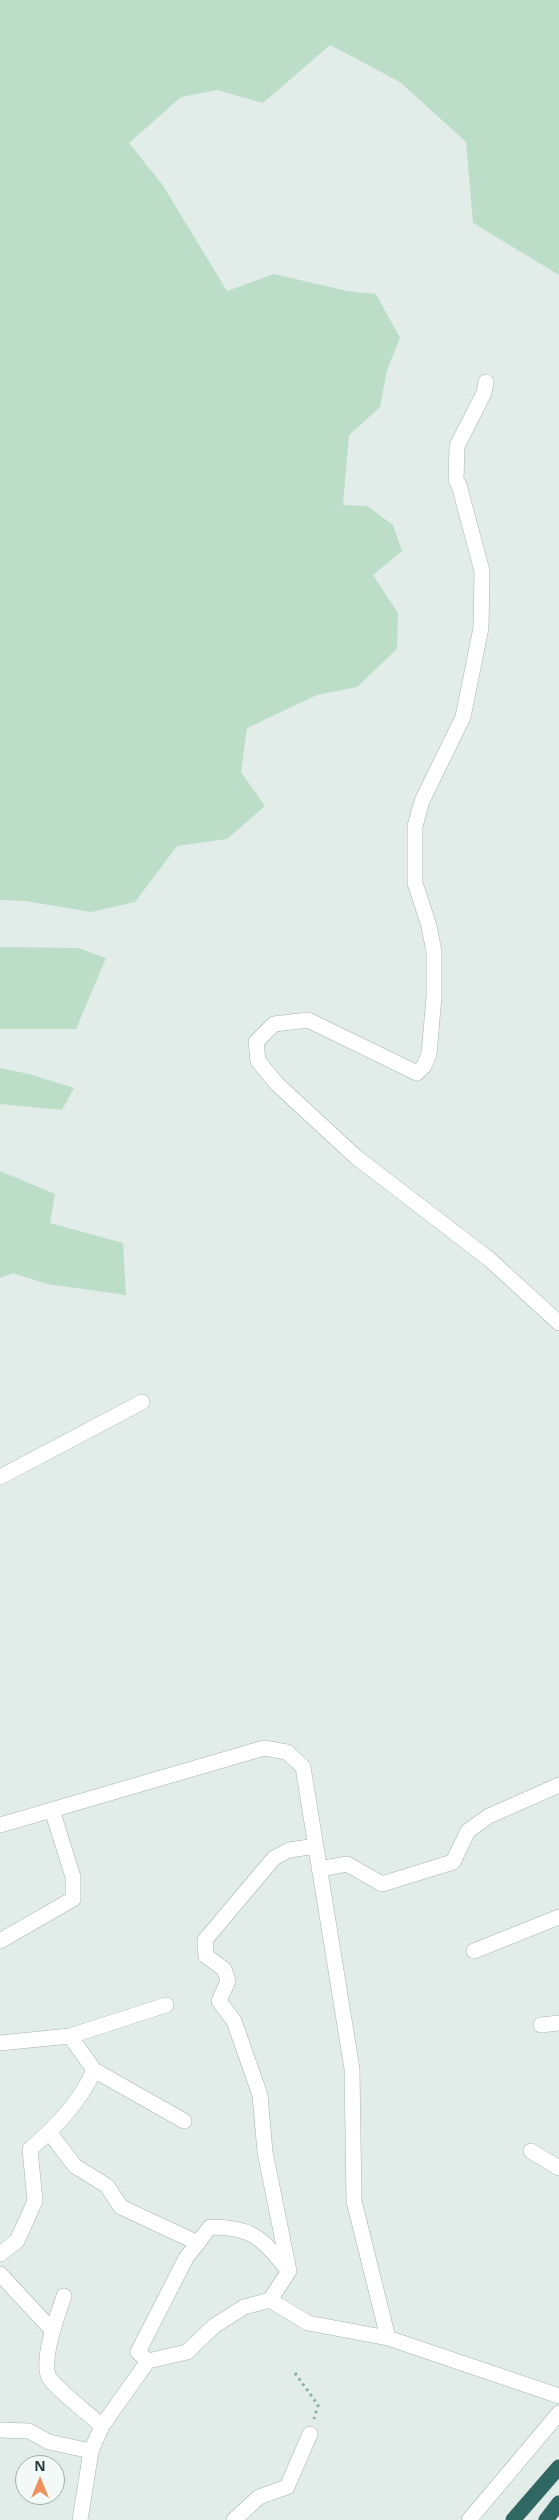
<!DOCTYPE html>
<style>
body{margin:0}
#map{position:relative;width:559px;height:2520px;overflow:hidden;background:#e2ece9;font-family:"Open Sans",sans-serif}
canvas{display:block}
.north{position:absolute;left:15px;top:2455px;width:50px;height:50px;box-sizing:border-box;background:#f3f9f6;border:1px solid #a0aeaa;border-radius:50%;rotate:0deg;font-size:14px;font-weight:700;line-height:20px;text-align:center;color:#233d38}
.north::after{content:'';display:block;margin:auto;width:18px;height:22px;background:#ee8f5e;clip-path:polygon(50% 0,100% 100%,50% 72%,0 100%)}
</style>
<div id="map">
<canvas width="559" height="2520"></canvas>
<div class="north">N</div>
</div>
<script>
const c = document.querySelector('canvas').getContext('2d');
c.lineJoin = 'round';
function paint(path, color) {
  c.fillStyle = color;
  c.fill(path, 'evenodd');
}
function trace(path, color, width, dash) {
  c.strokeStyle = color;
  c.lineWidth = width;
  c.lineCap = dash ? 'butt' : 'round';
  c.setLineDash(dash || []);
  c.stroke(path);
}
paint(new Path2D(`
 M0,0H559V275L473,223L466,142L400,82L330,45L263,103L217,90L181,97L129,143L162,184L227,291L274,274L347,291L376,294L400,338L387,370L380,407L349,435L343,505L367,506L393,525L402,551L373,575L398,613L397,649L357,687L317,695L247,728L241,772L265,806L227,839L177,846L135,902L91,912L25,901L0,900Z
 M0,947L78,948L106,958L76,1029H0Z
 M0,1068L29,1074L74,1088L62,1110L0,1104Z
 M0,1171L55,1194L50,1223L123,1243L126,1295L47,1284L13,1273L0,1278Z`), '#bcddc8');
const street = new Path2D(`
 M486,382L484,393L457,446L456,480L459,485L482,571L481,628L463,717L422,801L415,826V883L429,926L434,952V997L429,1054L424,1066L417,1073L308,1020L274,1024L256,1042L258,1061L277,1084L356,1157L489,1259L559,1323
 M0,1477L142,1402
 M0,1825L264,1748L287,1752L303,1767L352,2069L354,2201L388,2338
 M319,1869L347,1864L382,1884L453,1862L468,1831L489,1816L559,1785
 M0,1941L73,1899V1877L52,1810
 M474,1951L559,1917
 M541,2025L559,2023
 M70,2036L166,2005
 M0,2043L70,2036L94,2070C81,2101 56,2127 30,2149L35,2201L17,2241L0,2254
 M94,2070L184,2121
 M49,2132L75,2166L107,2186L121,2207L198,2243
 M531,2151L559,2168
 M0,2274L53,2331
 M64,2296C58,2314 39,2363 50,2379C61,2393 88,2413 102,2426
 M270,2300L308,2323L388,2338L559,2396
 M148,2361L138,2352L186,2258L210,2227C253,2227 261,2238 288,2270
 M0,2430L29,2431L49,2442L91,2451
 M80,2520L91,2451L102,2426L148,2361L187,2352L214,2326L244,2307L270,2300L289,2271L265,2152L260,2095L234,2021L219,2001L228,1981L224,1969L206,1956L205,1940L274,1858L289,1850L316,1846
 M234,2520L259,2497L287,2487L310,2434
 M469,2520L559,2413`);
const highway = new Path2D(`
 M513,2520L559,2467
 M546,2520L559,2503`);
trace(street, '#a5b4b0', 16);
trace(highway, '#c1c9c7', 16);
trace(new Path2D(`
 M295,2373L318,2405L314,2419`), '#84afa5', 3, [2.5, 4]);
trace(street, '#fff', 15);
trace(highway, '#2f6862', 15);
</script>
